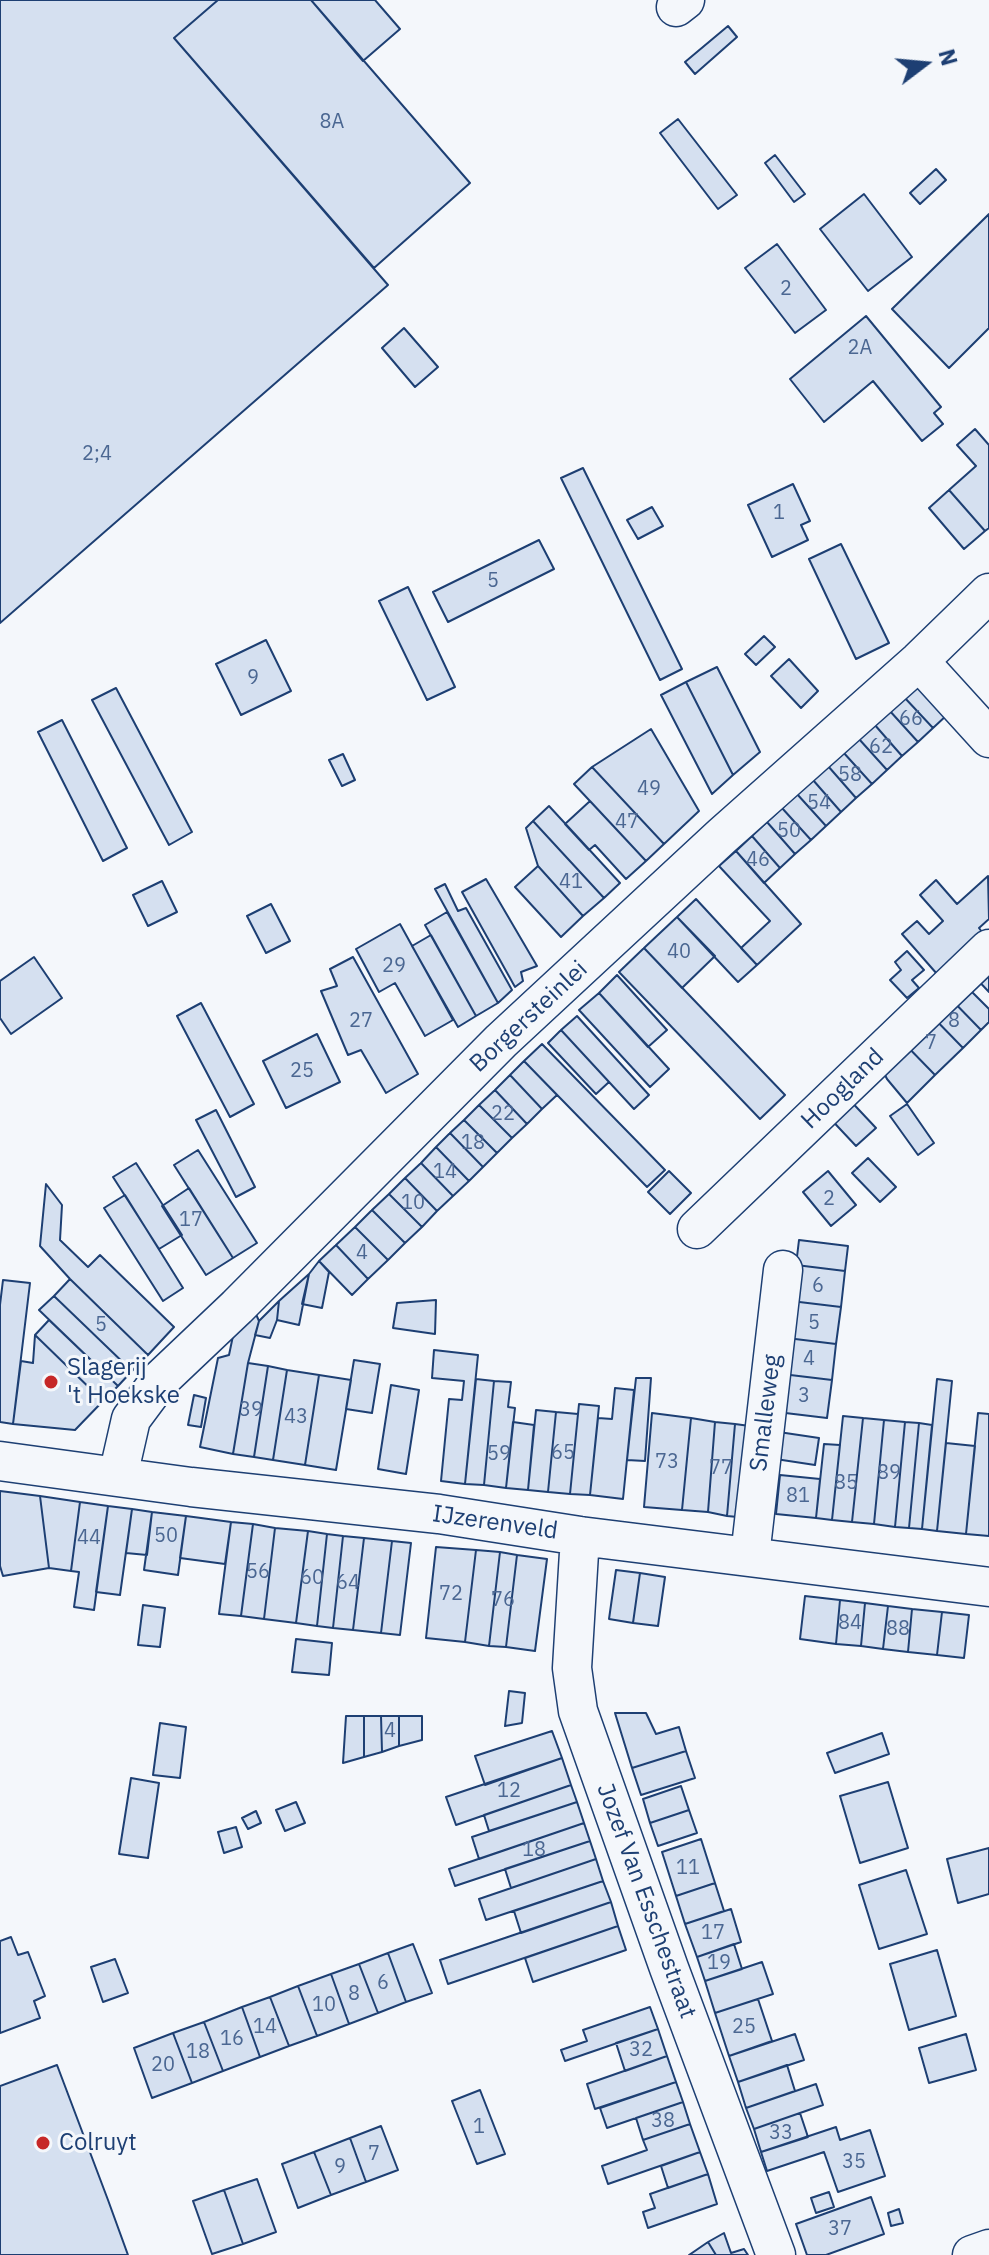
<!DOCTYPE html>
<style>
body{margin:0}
#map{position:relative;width:989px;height:2255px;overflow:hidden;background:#f4f7fb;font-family:"IBM Plex Sans",sans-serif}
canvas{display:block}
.north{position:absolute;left:885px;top:24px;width:80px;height:80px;-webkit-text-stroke:6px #f4f7fb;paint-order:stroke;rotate:74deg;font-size:22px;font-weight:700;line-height:32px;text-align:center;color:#1d3f73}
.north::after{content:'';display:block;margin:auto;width:28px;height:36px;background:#1d3f73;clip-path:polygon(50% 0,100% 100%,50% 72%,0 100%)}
</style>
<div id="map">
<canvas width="989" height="2255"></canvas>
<div class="north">N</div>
</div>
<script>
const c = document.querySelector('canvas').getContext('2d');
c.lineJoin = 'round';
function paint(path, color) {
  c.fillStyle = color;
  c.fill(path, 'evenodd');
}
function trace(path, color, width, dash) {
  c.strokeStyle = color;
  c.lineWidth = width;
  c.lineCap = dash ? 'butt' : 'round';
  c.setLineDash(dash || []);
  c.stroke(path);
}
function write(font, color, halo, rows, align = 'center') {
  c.font = font + ' "IBM Plex Sans",sans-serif';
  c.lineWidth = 6;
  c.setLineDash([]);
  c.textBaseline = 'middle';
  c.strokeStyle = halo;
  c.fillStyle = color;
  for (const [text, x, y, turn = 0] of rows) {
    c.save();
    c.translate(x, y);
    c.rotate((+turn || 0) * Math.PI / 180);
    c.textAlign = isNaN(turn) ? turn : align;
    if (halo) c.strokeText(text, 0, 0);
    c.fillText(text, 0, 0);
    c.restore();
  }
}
const building = new Path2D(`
 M0,0H218L174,38L388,285L0,623Z
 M218,0H311L470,183L374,268L174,38Z
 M311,0H375L400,29L363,61Z
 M728,26L737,37L695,74L685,62Z
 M678,119L737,195L718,209L660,133Z
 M775,155L805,194L794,202L765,163Z
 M936,169L946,180L920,204L910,193Z
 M864,194L912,257L868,291L820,229Z
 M989,214V328L949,368L892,309Z
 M777,244L826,310L795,333L745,268Z
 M866,316L941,407L934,413L943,424L922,441L873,381L824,422L790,379Z
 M404,328L438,367L415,387L382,348Z
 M975,429L989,445V528L985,531L949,490L976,466L957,445Z
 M583,468L682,669L660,680L561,478Z
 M793,484L810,521L801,525L808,540L772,557L748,505Z
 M949,490L985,531L964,549L929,508Z
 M652,507L663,526L638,539L627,520Z
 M539,540L554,569L448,622L433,592Z
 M841,544L889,643L856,659L809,559Z
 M408,587L455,687L427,700L379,601Z
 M764,636L775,647L756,665L745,654Z
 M266,640L291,691L241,715L216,664Z
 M789,659L818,691L801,708L771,676Z
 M717,667L760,752L733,775L686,682Z
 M686,682L733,775L712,794L661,695Z
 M920,682L948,714L933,728L904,697Z
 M116,688L192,832L169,845L92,700Z
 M904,697L933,728L918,742L889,710Z
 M889,710L918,742L902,756L874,724Z
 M62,720L127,848L103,861L38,732Z
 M874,724L902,756L887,770L859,739Z
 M651,729L699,811L664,844L592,767Z
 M859,739L887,770L872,784L843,752Z
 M843,752L872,784L856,798L828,766Z
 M343,754L355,780L342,786L329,760Z
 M828,766L856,798L841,812L813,780Z
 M592,767L664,844L646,861L574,784Z
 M813,780L841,812L826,826L797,794Z
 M797,794L826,826L811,840L782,808Z
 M590,801L646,861L626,879L595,845L589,850L565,824Z
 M549,806L620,883L604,898L533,821Z
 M782,808L811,840L795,854L767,822Z
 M533,821L604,898L583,916L538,866L526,828Z
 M767,822L795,854L780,868L752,836Z
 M752,836L780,868L764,883L736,851Z
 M736,851L801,924L757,965L741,948L770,921L719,866Z
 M538,866L583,916L561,937L515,887Z
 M988,876L989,919L979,928L982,932L937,974L902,934L917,921L929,934L943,921L920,895L936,880L957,904Z
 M486,879L537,966L521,972L523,981L515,987L462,892Z
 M162,881L177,912L148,926L133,895Z
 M445,884L458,911L466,908L512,990L498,1003L435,889Z
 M696,899L757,965L738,982L677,917Z
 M271,904L290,941L266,953L247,916Z
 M447,912L498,1003L476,1016L425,925Z
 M677,917L715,956L682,988L644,948Z
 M400,924L453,1020L425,1036L395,983L379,992L356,949Z
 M431,935L476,1016L458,1027L412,946Z
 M644,948L785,1095L760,1119L619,972Z
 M907,951L924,970L912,980L919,988L907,998L890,980L901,970L895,962Z
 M34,957L62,998L11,1034L0,1018V981Z
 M353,957L418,1074L386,1093L361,1050L348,1055L321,991L337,986L330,969Z
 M989,959V992L972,974Z
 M617,975L667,1030L648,1047L599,993Z
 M959,979L989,1009V1022L981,1030L945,993Z
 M599,993L669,1069L650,1087L579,1010Z
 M945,993L981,1030L963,1048L927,1011Z
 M201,1003L254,1104L230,1117L177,1016Z
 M927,1011L963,1048L935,1075L899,1038Z
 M577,1016L649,1095L634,1109L561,1030Z
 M561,1030L609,1082L596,1094L548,1043Z
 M317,1034L340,1082L286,1108L263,1061Z
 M899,1038L935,1075L907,1103L887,1079L878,1061Z
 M542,1044L665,1170L647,1187L524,1061Z
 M524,1061L557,1095L542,1109L510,1075Z
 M510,1075L542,1109L527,1124L495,1090Z
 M495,1090L527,1124L512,1138L479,1105Z
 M845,1095L876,1128L856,1146L825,1113Z
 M907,1104L934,1143L918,1155L890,1116Z
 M479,1105L512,1138L497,1153L464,1120Z
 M216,1110L255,1187L236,1197L196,1120Z
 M464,1120L497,1153L483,1167L450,1133Z
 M450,1133L483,1167L469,1181L436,1147Z
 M436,1147L469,1181L453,1196L421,1163Z
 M198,1150L257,1243L233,1258L174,1165Z
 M868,1158L896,1187L880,1202L852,1173Z
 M136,1163L182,1235L159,1249L113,1177Z
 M421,1163L453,1196L437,1211L405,1178Z
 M669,1171L691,1193L670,1214L648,1192Z
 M828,1171L856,1205L831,1226L803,1192Z
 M405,1178L437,1211L422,1227L389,1194Z
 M46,1184L62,1205L60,1240L88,1267L100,1255L174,1327L148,1355L70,1279L40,1246Z
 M189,1188L233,1258L206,1275L162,1206Z
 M389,1194L422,1227L405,1243L372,1210Z
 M125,1195L183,1288L163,1301L104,1208Z
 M372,1210L405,1243L388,1260L355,1227Z
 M355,1227L388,1260L368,1279L336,1245Z
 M799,1240L848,1246L845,1271L796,1265Z
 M336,1245L368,1279L352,1295L319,1261Z
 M319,1261L329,1272L322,1308L302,1304L309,1274Z
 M796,1265L845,1271L841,1307L791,1301Z
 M309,1274L299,1325L277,1320L279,1301Z
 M70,1279L148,1355L132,1371L54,1296Z
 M3,1280L30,1283L13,1424L0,1422V1305Z
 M54,1296L132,1371L118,1386L39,1310Z
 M436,1300L435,1334L393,1328L397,1303Z
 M279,1301L277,1320L270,1338L255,1335L259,1321Z
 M791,1301L841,1307L836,1344L787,1338Z
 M255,1312L259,1321L248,1363L233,1454L200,1447L218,1358L229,1355L234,1331Z
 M49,1320L118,1386L103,1401L35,1335Z
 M35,1335L103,1401L75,1430L13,1424L21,1361L33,1363Z
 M787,1338L836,1344L832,1380L782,1374Z
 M434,1350L478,1355L465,1484L441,1481L449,1399L462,1400L464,1381L432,1378Z
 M354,1360L380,1364L372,1413L346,1409Z
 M248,1363L268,1366L254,1457L233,1454Z
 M268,1366L287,1370L273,1460L254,1457Z
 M287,1370L319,1375L305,1465L273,1460Z
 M782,1374L832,1380L827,1418L777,1412Z
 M319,1375L351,1380L336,1470L305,1465Z
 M636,1378H651L645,1461L627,1460Z
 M476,1379L494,1381L484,1485L465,1484Z
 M937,1379L952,1381L937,1531L922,1529Z
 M494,1381L511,1382L508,1407L515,1408L506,1488L484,1485Z
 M391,1385L419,1390L406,1474L378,1469Z
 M615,1388L634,1390L623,1499L590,1495L598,1418L612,1419Z
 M194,1395L206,1398L201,1427L188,1425Z
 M579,1404L599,1406L590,1495L570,1494Z
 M536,1410L556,1412L548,1492L528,1490Z
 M556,1412L578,1414L570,1494L548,1492Z
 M652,1413L691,1418L682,1510L644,1507Z
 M978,1413L989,1414V1536L966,1534Z
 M843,1416L863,1418L852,1522L832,1520Z
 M691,1418L715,1422L708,1512L682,1510Z
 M863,1418L884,1420L874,1524L852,1522Z
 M884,1420L905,1422L895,1527L874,1524Z
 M513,1422L534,1425L528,1490L506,1488Z
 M715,1422L735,1424L727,1516L708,1512Z
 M905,1422L919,1423L909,1528L895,1527Z
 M919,1423L932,1425L922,1529L909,1528Z
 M735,1424L757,1427L749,1518L727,1516Z
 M772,1431L819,1438L815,1465L769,1458Z
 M946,1443L975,1446L966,1534L937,1531Z
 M824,1444L840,1445L832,1520L816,1518Z
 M780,1475L820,1479L816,1518L776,1514Z
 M0,1491L40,1496L49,1568L3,1576L0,1566Z
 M40,1496L80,1502L71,1571L49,1568Z
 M80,1502L108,1506L94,1610L74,1607L79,1572L71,1571Z
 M108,1506L132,1509L120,1595L96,1592Z
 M132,1509L152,1512L147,1555L126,1553Z
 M152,1512L186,1516L178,1575L144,1570Z
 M186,1516L231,1522L225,1564L180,1558Z
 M231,1522L253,1524L241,1616L219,1614Z
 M253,1524L275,1528L264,1619L241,1616Z
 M275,1528L308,1531L296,1623L264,1619Z
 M308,1531L327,1534L317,1626L296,1623Z
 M327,1534L343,1536L333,1628L317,1626Z
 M343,1536L364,1538L353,1630L333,1628Z
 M364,1538L392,1541L381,1633L353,1630Z
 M392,1541L411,1543L400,1635L381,1633Z
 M436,1547L476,1550L465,1642L426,1638Z
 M476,1550L500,1552L489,1646L465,1642Z
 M500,1552L517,1555L506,1647L489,1646Z
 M517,1555L547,1559L535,1651L506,1647Z
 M616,1570L640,1573L633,1623L609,1619Z
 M640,1573L665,1577L658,1626L633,1623Z
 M805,1596L840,1600L836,1644L800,1639Z
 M840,1600L865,1603L861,1646L836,1644Z
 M865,1603L888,1606L883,1649L861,1646Z
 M143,1605L165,1608L160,1647L138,1645Z
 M888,1606L912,1609L908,1652L883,1649Z
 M912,1609L942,1612L937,1655L908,1652Z
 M942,1612L969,1615L964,1658L937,1655Z
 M296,1639L332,1643L329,1675L292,1672Z
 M509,1691L525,1693L522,1723L505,1726Z
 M615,1713H646L656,1734L679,1727L686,1751L632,1768Z
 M346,1716H364V1757L343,1763Z
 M364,1716H381L382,1752L364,1757Z
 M381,1716H399V1746L382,1752Z
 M399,1716H422V1740L399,1746Z
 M160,1723L186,1727L180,1778L153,1775Z
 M552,1731L562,1758L485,1785L475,1756Z
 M882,1733L889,1754L835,1773L827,1753Z
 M686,1751L695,1778L641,1795L632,1768Z
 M562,1758L571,1785L456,1825L446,1797Z
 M131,1778L159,1783L148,1858L119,1854Z
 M888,1782L908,1848L860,1863L840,1796Z
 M571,1785L577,1802L489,1831L484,1815Z
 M681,1786L689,1810L650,1823L643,1799Z
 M296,1802L305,1823L285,1831L276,1810Z
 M577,1802L584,1823L479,1859L472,1837Z
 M689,1810L697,1833L658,1846L650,1823Z
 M256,1811L261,1823L248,1829L242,1818Z
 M584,1823L590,1841L455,1886L449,1869Z
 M236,1827L242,1847L224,1853L218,1832Z
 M701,1839L715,1883L676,1896L662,1852Z
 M590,1841L596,1859L511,1888L505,1869Z
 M989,1848V1894L958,1903L947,1859Z
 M596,1859L603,1881L486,1920L479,1899Z
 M906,1870L927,1934L879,1949L859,1885Z
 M603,1881L611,1902L521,1933L514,1911Z
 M715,1883L724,1911L685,1924L676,1896Z
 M611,1902L618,1926L448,1984L440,1960Z
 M731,1909L741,1942L697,1957L685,1924Z
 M618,1926L626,1950L533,1982L525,1958Z
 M11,1937L18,1955L28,1952L45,1996L34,2001L40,2018L0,2033V1941Z
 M413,1944L432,1993L406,2002L388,1953Z
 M734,1944L742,1969L705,1981L697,1957Z
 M937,1950L956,2016L909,2030L890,1964Z
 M388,1953L406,2002L378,2013L359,1964Z
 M115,1959L128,1993L103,2002L91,1967Z
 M762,1962L773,1994L715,2013L705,1981Z
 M359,1964L378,2013L349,2024L331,1974Z
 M331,1974L349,2024L317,2036L298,1986Z
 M298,1986L317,2036L289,2046L270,1997Z
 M270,1997L289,2046L260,2057L242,2007Z
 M758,1999L772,2041L729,2056L715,2013Z
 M242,2007L260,2057L223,2071L204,2022Z
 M650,2007L658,2029L565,2061L561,2050L587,2041L583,2030Z
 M204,2022L223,2071L192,2083L173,2033Z
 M658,2029L667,2056L625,2071L616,2043Z
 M173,2033L192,2083L152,2098L134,2048Z
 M795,2034L804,2060L738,2082L729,2056Z
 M966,2034L976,2070L929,2083L919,2048Z
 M667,2056L676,2082L595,2109L587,2084Z
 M57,2065L108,2200L128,2255H0V2086Z
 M787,2065L795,2091L746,2108L738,2082Z
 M676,2082L683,2102L607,2128L600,2108Z
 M816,2084L823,2105L754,2129L746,2108Z
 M480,2090L505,2154L477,2164L452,2101Z
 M683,2102L690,2124L643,2140L636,2118Z
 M800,2113L808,2137L761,2152L754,2129Z
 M690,2124L700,2152L608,2184L602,2166L647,2150L643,2140Z
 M381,2126L398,2170L366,2182L350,2138Z
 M836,2127L840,2140L870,2130L885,2176L838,2192L824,2152L767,2171L761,2152Z
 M350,2138L366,2182L331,2195L314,2152Z
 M314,2152L331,2195L298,2208L282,2164Z
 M700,2152L708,2174L668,2188L661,2166Z
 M708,2174L717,2204L648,2228L643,2212L655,2208L650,2194Z
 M257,2179L276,2232L243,2244L224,2190Z
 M224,2190L243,2244L212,2254L193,2201Z
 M829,2192L834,2207L816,2213L811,2198Z
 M871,2197L884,2234L826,2255H807L796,2224Z
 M899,2209L903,2223L891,2226L888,2213Z
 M724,2233L731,2253L744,2249L748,2255H716L708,2242Z
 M708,2242L716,2255H689Z`);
paint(building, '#d5e0f0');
trace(building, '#1d3f73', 2);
const minor = new Path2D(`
 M676,7L685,0
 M919,661L989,738
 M697,1229L989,949
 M0,1461L191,1487L439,1514L580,1536L989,1587
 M118,1476L131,1419L160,1380L237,1307L501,1041L722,836L919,661L989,593
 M580,1536L572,1668L578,1711L669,1968L776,2255
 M750,1556L783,1270
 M972,2255L989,2249`);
trace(minor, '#1d3f73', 41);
trace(minor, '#f4f7fb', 38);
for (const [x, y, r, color] of [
 [51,1382,8,"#c62828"],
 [43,2143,8,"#c62828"]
]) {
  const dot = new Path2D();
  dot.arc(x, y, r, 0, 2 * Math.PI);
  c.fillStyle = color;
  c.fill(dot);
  trace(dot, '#f4f7fb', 3);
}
write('20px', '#4b6792', null, [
 ["8A",332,122],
 ["2",786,289],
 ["2A",860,348],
 ["2;4",97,454],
 ["1",779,513],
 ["5",493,581],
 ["9",253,678],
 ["66",911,719],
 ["62",881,747],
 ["58",850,775],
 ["49",649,789],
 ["54",819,803],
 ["47",627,822],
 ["50",789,831],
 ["46",758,860],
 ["41",571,882],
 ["40",679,952],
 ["29",394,966],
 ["27",361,1021],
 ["8",954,1021],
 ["7",931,1043],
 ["25",302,1071],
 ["22",503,1114],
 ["18",473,1143],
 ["14",445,1172],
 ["2",829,1199],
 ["10",413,1203],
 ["17",191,1220],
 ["4",362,1253],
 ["6",818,1286],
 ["5",814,1323],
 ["5",101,1325],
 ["4",809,1359],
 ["3",804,1396],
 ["39",251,1410],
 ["43",296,1417],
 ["65",563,1453],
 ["59",499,1454],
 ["73",667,1462],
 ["77",721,1468],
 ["89",889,1473],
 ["85",846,1483],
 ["81",798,1496],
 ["50",166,1536],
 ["44",89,1538],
 ["56",258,1572],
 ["60",312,1578],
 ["64",348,1583],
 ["72",451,1594],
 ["76",503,1600],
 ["84",850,1623],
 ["88",898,1629],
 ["4",390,1731],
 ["12",509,1791],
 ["18",534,1850],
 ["11",688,1868],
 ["17",713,1933],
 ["19",719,1963],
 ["6",383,1983],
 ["8",354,1994],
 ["10",324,2005],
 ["14",265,2027],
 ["25",744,2027],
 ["16",232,2039],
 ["32",641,2050],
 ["18",198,2052],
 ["20",163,2065],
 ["38",663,2121],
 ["1",479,2127],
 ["33",781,2133],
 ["7",374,2154],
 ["35",854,2162],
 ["9",340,2167],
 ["37",840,2229]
]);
write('24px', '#1d3f73', '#f4f7fb', [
 ["Borgersteinlei",529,1017,-43],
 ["Hoogland",843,1089,-44],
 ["Smalleweg",766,1413,-83],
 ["IJzerenveld",495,1523,8],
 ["Jozef Van Esschestraat",646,1901,70]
]);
write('24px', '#1d3f73', '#f4f7fb', [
 ["Slagerij",67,1368],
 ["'t Hoekske",67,1396],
 ["Colruyt",59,2143]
], 'left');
</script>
